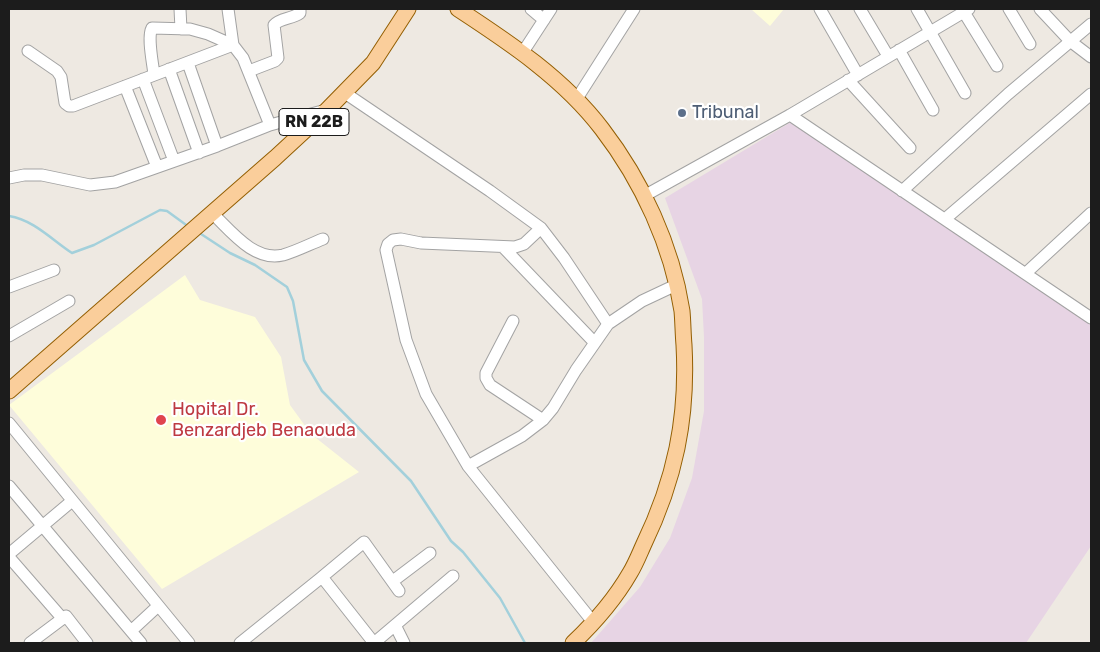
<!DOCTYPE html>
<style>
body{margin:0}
#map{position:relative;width:1100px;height:652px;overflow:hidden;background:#eee9e2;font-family:Rubik,sans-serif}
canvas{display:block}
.frame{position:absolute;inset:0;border:10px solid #1c1c1c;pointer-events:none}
</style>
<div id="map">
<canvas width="1100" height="652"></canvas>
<div class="frame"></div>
</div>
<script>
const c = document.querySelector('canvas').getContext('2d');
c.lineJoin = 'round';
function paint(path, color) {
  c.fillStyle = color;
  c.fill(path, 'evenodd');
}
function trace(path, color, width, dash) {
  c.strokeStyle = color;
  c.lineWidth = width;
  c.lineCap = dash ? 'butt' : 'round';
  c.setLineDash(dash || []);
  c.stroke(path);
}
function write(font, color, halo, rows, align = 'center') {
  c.font = font + ' Rubik,sans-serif';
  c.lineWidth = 4.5;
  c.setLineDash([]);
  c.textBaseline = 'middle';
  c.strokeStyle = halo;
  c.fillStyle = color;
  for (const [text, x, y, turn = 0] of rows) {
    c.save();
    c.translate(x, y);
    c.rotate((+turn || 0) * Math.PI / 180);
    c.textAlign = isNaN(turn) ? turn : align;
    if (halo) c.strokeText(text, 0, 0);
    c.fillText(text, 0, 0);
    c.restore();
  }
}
paint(new Path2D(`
 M796,119L1091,321V546L1026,643H591L640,587L670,538L692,478L704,411V337L702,299L665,198Z`), '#e7d4e4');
paint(new Path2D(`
 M751,9H784L770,26Z
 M185,275L200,300L255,317L281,357L290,405L311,434L359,472L162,589L9,405Z`), '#fefdda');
trace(new Path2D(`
 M9,216C34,220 52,240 72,253L94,245L160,210L167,211L189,227
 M198,232L230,253L255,265L287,287L293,301L304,360L322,391L411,481L451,541L463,552L500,598L525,643`), '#a3d0db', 2.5);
const minor = new Path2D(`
 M180,9L181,29
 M531,9L544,20
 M820,9L858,75
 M860,9L888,56
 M917,9L965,93
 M962,9L997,66
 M1009,9L1030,44
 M1040,9L1070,41L1091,57
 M899,50L933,110
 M28,51L57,71L61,77L65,103L69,106H73L233,45L228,9
 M523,52L551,9
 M188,63L217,146
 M169,69L199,153
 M249,71L275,61L278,58L274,25C280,18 292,19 300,13V9
 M154,75C153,64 147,37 152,28L190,29L208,34L233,45L243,58L270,125
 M143,79L174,161
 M848,80L910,148
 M125,86L157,167
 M345,93L490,191L541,228L564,258L608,324L576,370L553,408L543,420L522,436L468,466
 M576,100L634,9
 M790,115L1091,318
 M9,178L24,175H42L90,185L115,182L217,146L270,125L326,110
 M902,191L1008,94L1091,24
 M644,196L790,115L969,9
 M212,213C231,231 254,262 283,255C297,251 310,244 323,239
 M945,219L1091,94
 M541,228L524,244L515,247L421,243L401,239L393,240L388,244L386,250L406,340L426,394L468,466L593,622
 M503,247L594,342
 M1026,273L1091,213
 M9,287L54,270
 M513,321L486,373V378L490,385L543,420
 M608,324L642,301L676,285
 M9,336L69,301
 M9,423L189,643
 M9,486L141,643
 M9,554L72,501
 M9,557L62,618
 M322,577L364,542L399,591
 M393,581L430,553
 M396,627L404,643
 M131,631L158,606
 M30,643L66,616L87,643
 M240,643L322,577L374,643
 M374,643L453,576`);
const major = new Path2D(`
 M458,9C510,43 564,79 602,129C642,181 672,246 682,311C683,322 683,334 684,345C688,418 675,480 643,546C639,555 635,565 630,573C615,599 594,623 573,643
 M9,391L275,158L327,110L373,63L408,9`);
trace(minor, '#a3a3a3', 13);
trace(major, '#935e02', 17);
trace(minor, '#fff', 11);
trace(major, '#face9b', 15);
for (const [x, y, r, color] of [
 [682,113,5,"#5c6f8a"],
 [161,420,6,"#e0444e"]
]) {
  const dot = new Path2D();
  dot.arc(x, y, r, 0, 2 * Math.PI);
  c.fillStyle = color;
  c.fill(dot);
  trace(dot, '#fff', 2);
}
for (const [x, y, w] of [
 [314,122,70]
]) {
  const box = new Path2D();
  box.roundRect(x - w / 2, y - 13.5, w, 27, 4);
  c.fillStyle = '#fff';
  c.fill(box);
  trace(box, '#1c1c1c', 1);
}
write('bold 16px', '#1c1c1c', null, [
 ["RN 22B",314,122]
]);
write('18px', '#4e5e75', '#fff', [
 ["Tribunal",692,113]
], 'left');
write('18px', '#be3a42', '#fff', [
 ["Hopital Dr.",172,410],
 ["Benzardjeb Benaouda",172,431]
], 'left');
</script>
